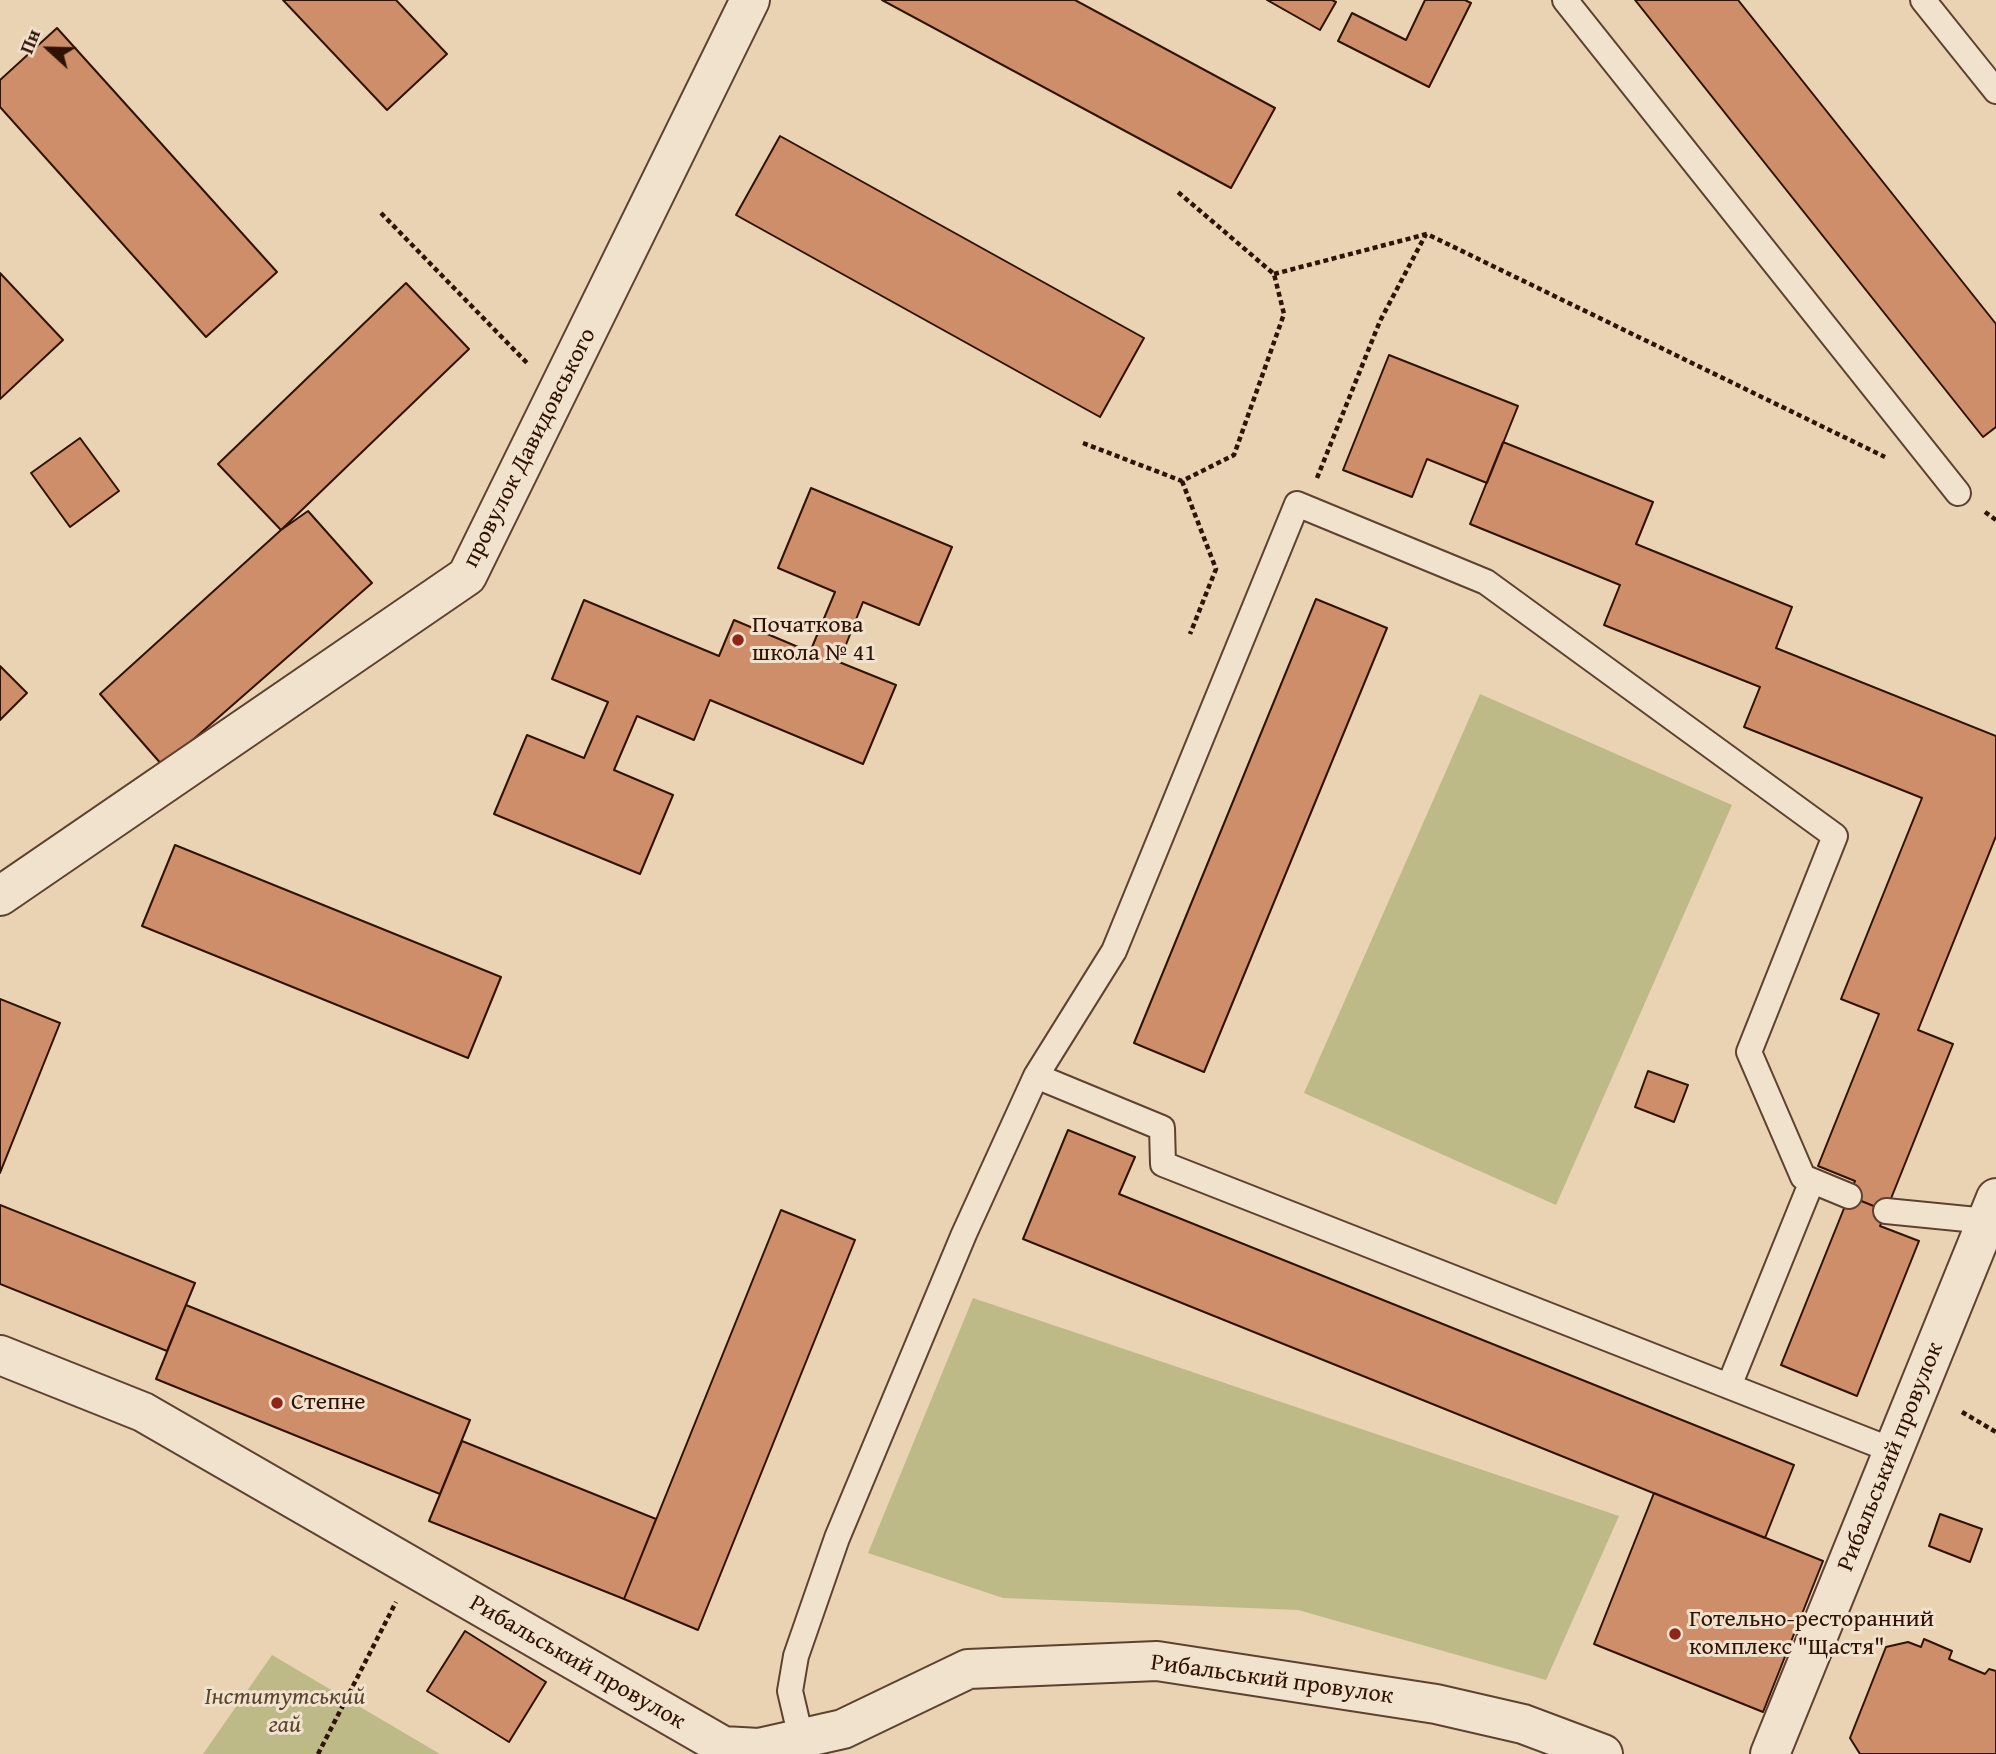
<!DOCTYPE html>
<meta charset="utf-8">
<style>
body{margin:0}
#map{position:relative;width:1996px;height:1754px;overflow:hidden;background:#e9d3b3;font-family:"Gentium Book Plus",serif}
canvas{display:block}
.north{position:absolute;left:14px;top:14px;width:70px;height:70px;-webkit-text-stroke:5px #f1e2ce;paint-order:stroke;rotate:292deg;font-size:19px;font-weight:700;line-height:28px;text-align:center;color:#301204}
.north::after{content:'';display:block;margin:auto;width:24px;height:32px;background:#301204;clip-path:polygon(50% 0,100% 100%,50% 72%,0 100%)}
</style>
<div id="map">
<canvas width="1996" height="1754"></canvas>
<div class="north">Пн</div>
</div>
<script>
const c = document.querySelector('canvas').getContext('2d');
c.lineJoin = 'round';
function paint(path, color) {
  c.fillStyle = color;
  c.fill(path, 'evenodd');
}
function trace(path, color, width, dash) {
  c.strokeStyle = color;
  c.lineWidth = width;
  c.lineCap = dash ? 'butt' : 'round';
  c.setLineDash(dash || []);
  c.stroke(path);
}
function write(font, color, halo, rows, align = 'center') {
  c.font = font + ' "Gentium Book Plus",serif';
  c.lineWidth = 6;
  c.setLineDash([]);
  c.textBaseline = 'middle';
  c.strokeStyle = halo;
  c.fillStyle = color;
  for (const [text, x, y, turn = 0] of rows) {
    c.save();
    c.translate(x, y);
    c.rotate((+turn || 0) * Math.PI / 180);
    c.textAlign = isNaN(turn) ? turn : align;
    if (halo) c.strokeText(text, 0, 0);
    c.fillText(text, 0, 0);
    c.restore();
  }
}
paint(new Path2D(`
 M1480,694L1732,805L1556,1205L1304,1093Z
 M973,1298L1619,1516L1546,1680L1298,1610L1003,1598L868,1553Z
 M272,1655L440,1754H203Z`), '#beba88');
const building = new Path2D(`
 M283,0H396L447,54L387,110Z
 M882,0H1075L1275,108L1231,188Z
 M1267,0H1332L1336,2L1320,30Z
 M1425,0H1465L1471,3L1429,87L1338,41L1352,13L1406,40Z
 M1635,0H1738L1996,324V427L1983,437Z
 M57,28L277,272L206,337L0,107V80Z
 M780,136L1144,338L1100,417L736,215Z
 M0,273L63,340L0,399Z
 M406,283L469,349L281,530L218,464Z
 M1389,355L1518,406L1487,483L1427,459L1412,497L1343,470Z
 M80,438L119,491L70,527L31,473Z
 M1503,442L1653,502L1636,544L1792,607L1776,648L1996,736V836L1918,1030L1953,1044L1886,1211L1849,1196L1855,1181L1818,1166L1879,1014L1841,999L1922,798L1744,727L1760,687L1604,625L1620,585L1470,524Z
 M811,488L952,547L919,625L863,602L839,662L896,685L863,764L710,700L694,740L637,716L614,770L673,795L640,874L494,814L527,735L584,758L608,702L552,679L584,600L719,656L734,620L810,652L835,592L778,568Z
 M308,511L372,583L163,766L100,694L281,530Z
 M1316,599L1387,628L1204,1072L1134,1043Z
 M0,666L27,693L0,720Z
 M175,845L501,977L468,1058L142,926Z
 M0,999L60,1023L0,1173Z
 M1648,1071L1688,1085L1674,1122L1635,1107Z
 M1068,1130L1135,1157L1119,1194L1794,1465L1765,1538L1023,1239Z
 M1849,1196L1886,1211L1880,1226L1919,1241L1857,1396L1781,1365Z
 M0,1205L195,1283L167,1351L0,1284Z
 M781,1210L855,1240L698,1630L624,1599Z
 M186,1305L470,1420L440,1494L156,1379Z
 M462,1441L656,1519L624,1599L429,1521Z
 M1654,1493L1823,1561L1763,1712L1594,1644Z
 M1940,1514L1982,1529L1970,1562L1929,1546Z
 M465,1631L546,1682L509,1742L427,1691Z
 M1924,1639L1952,1651L1949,1659L1985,1674L1989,1669L1996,1671V1754H1860L1850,1738L1886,1647L1908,1642L1921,1647Z`);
paint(building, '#ce8e6a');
trace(building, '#301204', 2);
const lane = new Path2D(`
 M1565,0L1958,493
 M1923,0L1996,91
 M1036,1076L1162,1128L1163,1164L1894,1451
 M1886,1211L1987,1221
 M1729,1386L1812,1181
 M801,1738L790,1691L796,1656L837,1538L964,1234L1036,1076L1114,951L1297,504L1486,582L1835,836L1749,1052L1803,1177L1849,1196`);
const street = new Path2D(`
 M0,896L467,576L750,0
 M0,1355L143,1412L723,1746L759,1748L843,1729L968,1669L1157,1661L1436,1704L1523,1724L1603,1754
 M1770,1754L1996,1198`);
trace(lane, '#5e4230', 28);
trace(street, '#5e4230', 42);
trace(new Path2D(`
 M381,213L527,363
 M1274,274L1427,234L1885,457
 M1083,443L1182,481L1234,455L1284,314L1274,274L1178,192
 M1317,478L1380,321L1426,234
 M1182,481L1216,569L1190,634
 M1985,512L1996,520
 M1962,1412L1996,1432
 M318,1754L396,1602`), '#301204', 4.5, [5, 3.5]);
trace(lane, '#f1e2ce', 24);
trace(street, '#f1e2ce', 38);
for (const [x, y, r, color] of [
 [738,640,7,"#8f2418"],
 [277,1403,7,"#8f2418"],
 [1675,1634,7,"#8f2418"]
]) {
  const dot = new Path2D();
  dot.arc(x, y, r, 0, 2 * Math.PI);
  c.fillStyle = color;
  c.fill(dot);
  trace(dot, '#f1e2ce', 2.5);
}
write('24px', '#301204', '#f1e2ce', [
 ["провулок Давидовського",530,448,-63],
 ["Рибальський провулок",1891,1457,-68],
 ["Рибальський провулок",577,1663,30],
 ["Рибальський провулок",1272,1680,8]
]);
write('24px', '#301204', '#f1e2ce', [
 ["Початкова",752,626],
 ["школа № 41",752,654],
 ["Степне",291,1403],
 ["Готельно-ресторанний",1689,1620],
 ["комплекс \"Щастя\"",1689,1648]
], 'left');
write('italic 24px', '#5b442c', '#f1e2ce', [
 ["Інститутський",285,1698],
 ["гай",285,1726]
]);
</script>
